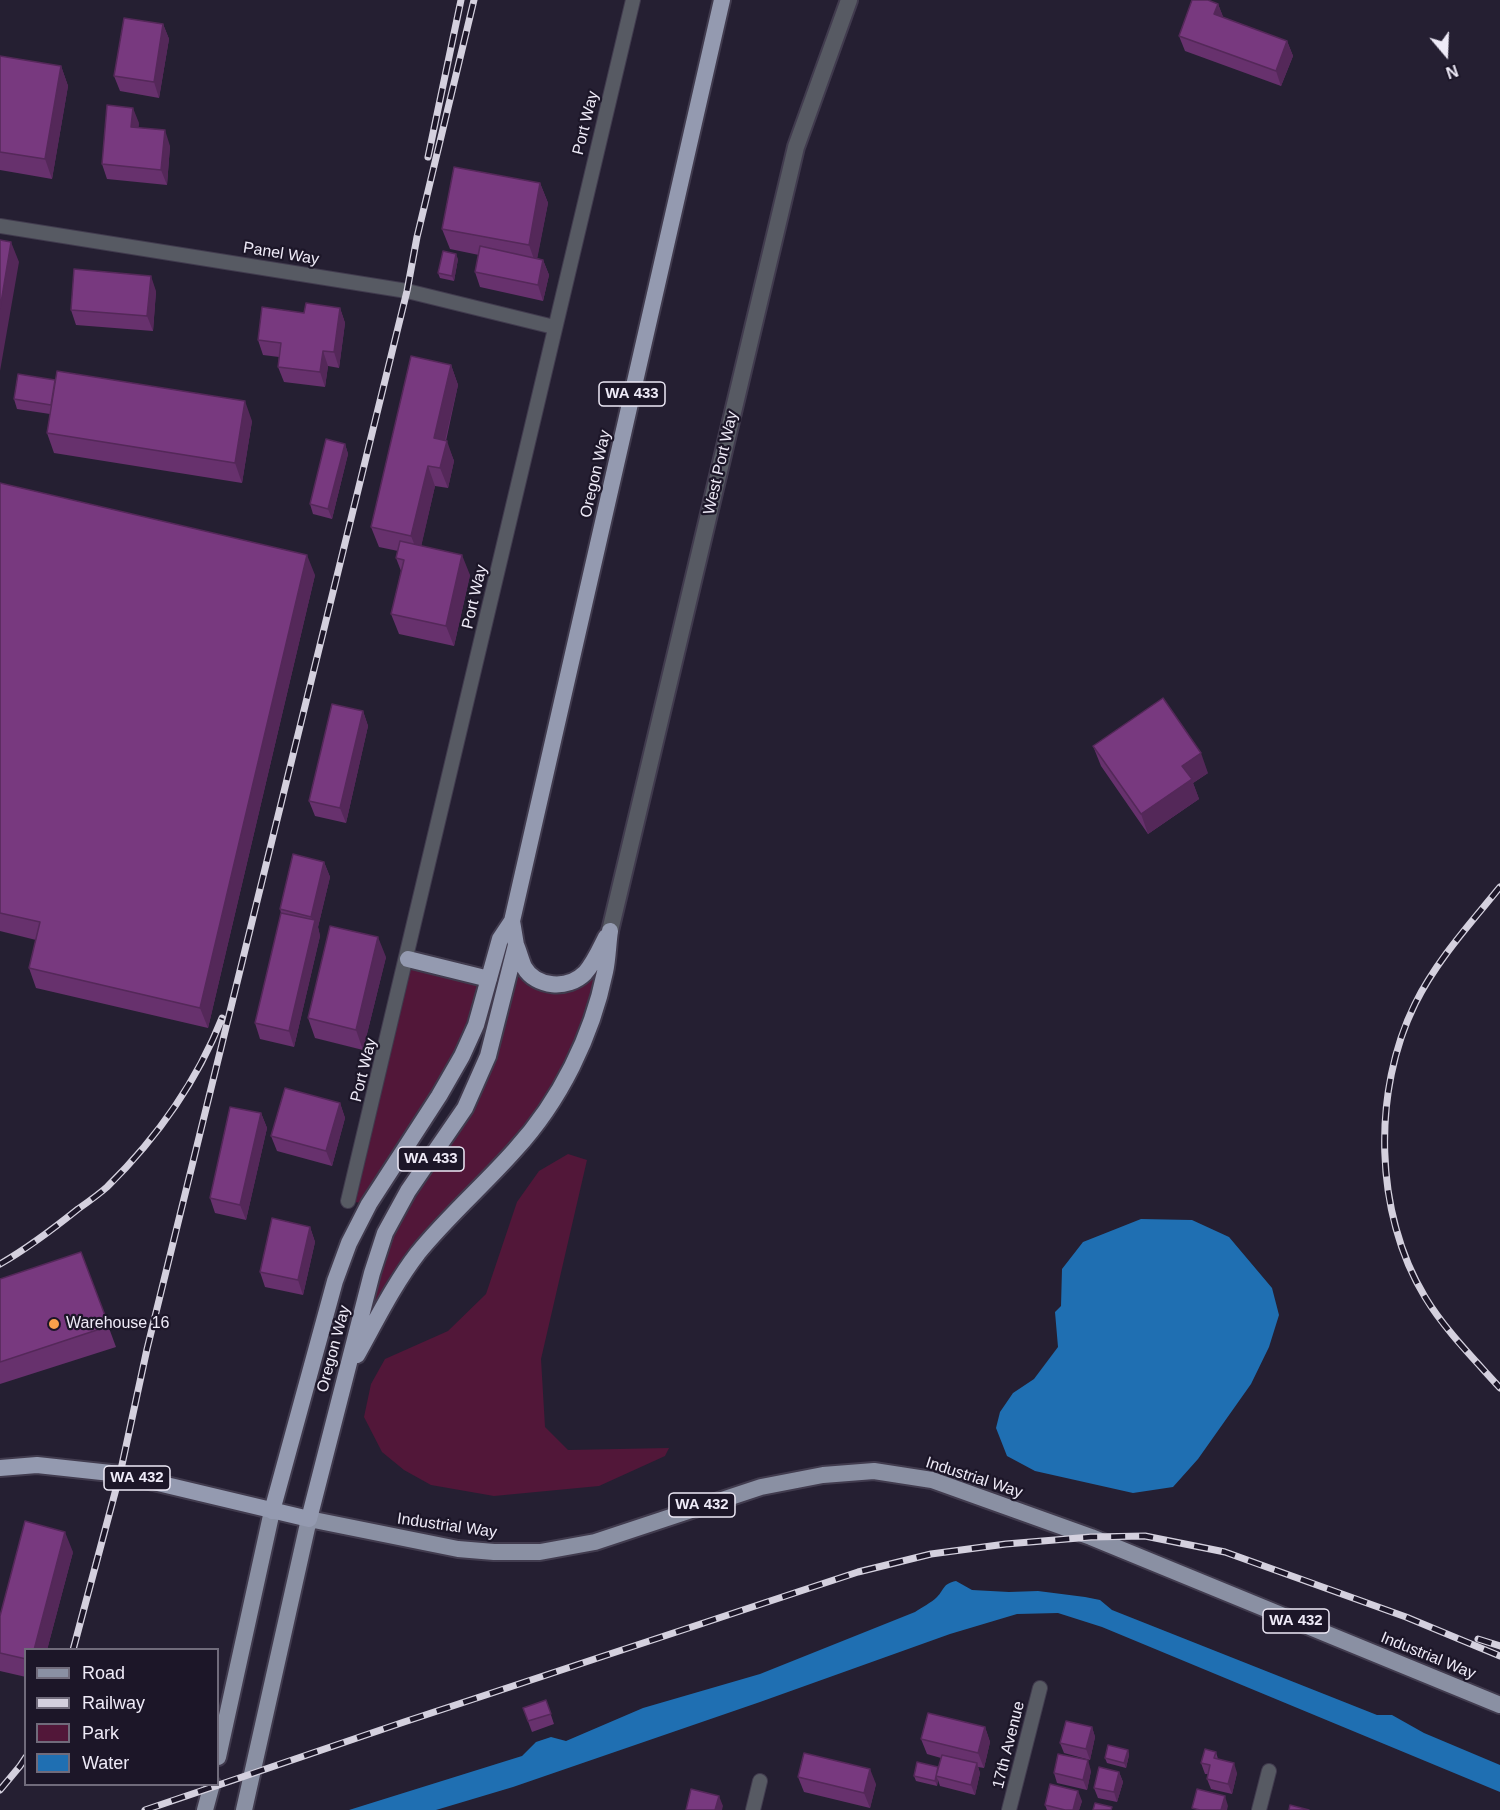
<!DOCTYPE html>
<style>
body{margin:0}
#map{position:relative;width:1500px;height:1810px;overflow:hidden;background:#251f32;font-family:Helvetica,sans-serif}
canvas{display:block}
.legend{position:absolute;left:24px;top:1648px;width:195px;height:138px;box-sizing:border-box;background:#1c1628;border:2px solid #706b7b;margin:0;padding:8px 10px;list-style:none;font-size:18px;color:#eeeaf7}
.legend li{display:flex;align-items:center;gap:12px;height:30px}
.legend b{width:30px;border:2px solid #706b7b}
.north{position:absolute;left:1416px;top:24px;width:60px;height:60px;-webkit-text-stroke:4px #1c1628;paint-order:stroke;rotate:161deg;font-size:16px;font-weight:700;line-height:24px;text-align:center;color:#eeeaf7}
.north::after{content:'';display:block;margin:auto;width:21px;height:27px;background:#eeeaf7;clip-path:polygon(50% 0,100% 100%,50% 72%,0 100%)}
</style>
<div id="map">
<canvas width="1500" height="1810"></canvas>
<ul class="legend">
<li><b style="height:8px;background:#8a90a3"></b>Road</li>
<li><b style="height:8px;background:#d4d0de"></b>Railway</li>
<li><b style="height:16px;background:#521739"></b>Park</li>
<li><b style="height:16px;background:#1f6fb2"></b>Water</li>
</ul>
<div class="north">N</div>
</div>
<script>
const c = document.querySelector('canvas').getContext('2d');
c.lineJoin = 'round';
function paint(path, color) {
  c.fillStyle = color;
  c.fill(path, 'evenodd');
}
function trace(path, color, width, dash) {
  c.strokeStyle = color;
  c.lineWidth = width;
  c.lineCap = dash ? 'butt' : 'round';
  c.setLineDash(dash || []);
  c.stroke(path);
}
function write(font, color, halo, rows, align = 'center') {
  c.font = font + ' Helvetica,sans-serif';
  c.lineWidth = 4.5;
  c.setLineDash([]);
  c.textBaseline = 'middle';
  c.strokeStyle = halo;
  c.fillStyle = color;
  for (const [text, x, y, turn = 0] of rows) {
    c.save();
    c.translate(x, y);
    c.rotate((+turn || 0) * Math.PI / 180);
    c.textAlign = isNaN(turn) ? turn : align;
    if (halo) c.strokeText(text, 0, 0);
    c.fillText(text, 0, 0);
    c.restore();
  }
}
paint(new Path2D(`
 M408,959L489,979L476,1025L369,1204L348,1201Z
 M593,961L605,971L567,1075L450,1215L346,1373L385,1233L465,1108L510,972L524,968L561,984Z
 M568,1154L587,1160L541,1359L545,1427L568,1450L669,1448L665,1456L599,1486L494,1496L431,1485L404,1470L382,1452L364,1417L371,1384L385,1359L448,1331L486,1294L517,1202L539,1171Z`), '#521739');
paint(new Path2D(`
 M1141,1219L1192,1220L1229,1237L1272,1288L1279,1315L1269,1347L1251,1384L1198,1459L1173,1487L1133,1493L1035,1471L1007,1456L996,1428L1000,1412L1013,1393L1034,1379L1058,1347L1055,1312L1061,1306L1062,1269L1083,1242Z
 M956,1581L972,1590L1009,1592L1038,1591L1085,1597L1100,1600L1112,1610L1377,1715H1392L1424,1733L1500,1765V1792L1102,1627L1058,1613L1017,1614L950,1634L760,1702L513,1787L436,1810H349L522,1756L536,1742L551,1737L566,1741L643,1708L760,1674L915,1612C922,1607 931,1603 937,1597C945,1589 942,1584 956,1581Z`), '#1f6fb2');
const minor = new Path2D(`
 M0,226L407,291L554,327
 M348,1201C446,801 536,400 633,0
 M753,1810L760,1781
 M1009,1810L1040,1688
 M1259,1810L1269,1771`);
const tertiary = new Path2D(`
 M610,931L796,147L849,0`);
const primary = new Path2D(`
 M218,1757L272,1511
 M205,1810L212,1784
 M244,1810L309,1519L458,1549L494,1552H540L595,1542L761,1487L823,1475L874,1471L932,1480L1091,1537L1500,1705`);
const trunk = new Path2D(`
 M516,945C519,952 521,960 524,967C536,988 568,990 585,973C594,963 600,949 606,937
 M408,959L489,979
 M357,1355C376,1321 394,1284 418,1253C448,1216 484,1185 515,1150C560,1101 592,1036 605,972C608,959 608,944 610,931
 M0,1468L37,1465L120,1474L309,1519L372,1273L385,1233L408,1191L465,1108L488,1056L516,945L512,921
 M272,1511L335,1281L349,1243L369,1204L439,1096L462,1056L476,1025L500,939L512,921L722,0`);
trace(minor, '#413b4e', 16);
trace(tertiary, '#413b4e', 20);
trace(primary, '#413b4e', 20);
trace(trunk, '#413b4e', 20);
trace(minor, '#575a63', 14);
trace(tertiary, '#575a63', 16);
trace(primary, '#8a90a3', 16);
trace(trunk, '#949ab0', 16);
const rail = new Path2D(`
 M428,157L461,0
 M1500,887C1470,924 1436,961 1415,1004C1372,1091 1374,1213 1425,1297C1445,1330 1474,1359 1500,1388
 M0,1264C28,1248 53,1229 78,1209C88,1202 98,1195 107,1187C156,1139 197,1081 222,1018
 M1478,1639L1500,1646
 M73,1650L120,1474L147,1349L407,291L417,237L474,0
 M0,1790L20,1766L26,1757
 M145,1810L404,1722L858,1572L931,1554L1006,1544L1091,1537L1145,1536L1225,1552L1406,1617L1500,1656`);
trace(rail, '#d4d0de', 7);
trace(rail, '#1c1628', 4.5, [14]);
paint(new Path2D(`
 M1218,4L1223,17L1287,41L1293,56L1281,86L1185,51L1179,36Z
 M163,24L169,39L159,98L120,91L114,76Z
 M0,56L61,66L68,86L52,179L0,170Z
 M139,123L138,128L170,146L167,185L107,179L102,164Z
 M540,183L548,203L537,258L543,260L549,275L543,301L480,287L475,272L479,255L450,249L442,229Z
 M458,259L454,281L440,278L438,273Z
 M156,291L153,331L76,325L71,310Z
 M340,308L345,323L339,368L328,366L325,387L284,382L278,367L279,357L263,355L258,340L304,313Z
 M451,365L458,385L446,441L454,461L448,488L435,486L421,546L470,575L454,646L399,634L391,614L401,571L396,558L398,551L379,547L371,527Z
 M14,399L252,421L242,483L54,453L47,433L50,414L17,409Z
 M345,444L348,454L332,519L313,514L310,504Z
 M0,483L315,575L208,1028L36,988L29,968L36,940L0,931Z
 M363,711L368,726L346,823L315,816L309,801Z
 M1093,746L1208,773L1193,783L1199,799L1148,834L1101,766Z
 M324,862L330,877L318,927L320,936L294,1047L260,1039L255,1023L281,913L280,909Z
 M386,957L363,1050L315,1038L308,1018Z
 M340,1103L345,1118L332,1166L277,1151L271,1136Z
 M261,1113L267,1128L246,1220L215,1213L210,1198Z
 M310,1227L315,1242L303,1295L265,1287L260,1272Z
 M81,1252L116,1347L0,1384V1279Z
 M73,1552L47,1650H26V1677L0,1671V1616Z
 M546,1700L554,1724L532,1732L523,1708Z
 M985,1727L990,1742L984,1768L978,1767L980,1773L975,1795L940,1786L938,1780L937,1786L916,1781L914,1776L938,1768L941,1758L927,1754L921,1739Z
 M1092,1727L1095,1737L1090,1760L1064,1753L1060,1743Z
 M1128,1750L1129,1755L1126,1768L1107,1763L1105,1758Z
 M1216,1752L1218,1759L1237,1773L1232,1794L1211,1789L1207,1779L1208,1774H1205L1201,1763Z
 M1091,1771L1087,1790L1057,1783L1054,1773Z
 M1119,1772L1123,1782L1117,1802L1098,1798L1094,1788Z
 M798,1777L876,1784L870,1808L804,1792Z
 M1082,1801L1079,1810H1047L1045,1805Z`), '#67316d');
paint(new Path2D(`
 M1218,4L1224,19L1214,14Z
 M163,24L169,39L159,98L154,82Z
 M1287,41L1293,56L1281,86L1276,71Z
 M61,66L68,86L52,179L45,159Z
 M133,108L139,123L137,142L131,127Z
 M165,130L170,146L167,185L161,170Z
 M540,183L548,203L536,265L529,245Z
 M11,242L19,262L0,371V309Z
 M456,254L458,259L454,281L452,276Z
 M543,260L549,275L543,301L538,285Z
 M151,276L156,291L153,331L147,316Z
 M340,308L345,323L339,368L334,352Z
 M323,351L328,366L325,387L320,372Z
 M451,365L458,385L441,458L434,438Z
 M245,401L252,421L242,483L235,463Z
 M447,441L454,461L448,488L440,468Z
 M345,444L348,454L332,519L328,509Z
 M428,466L435,486L419,556L411,536Z
 M307,555L315,575L208,1028L200,1008Z
 M462,555L470,575L454,646L446,626Z
 M363,711L368,726L346,823L340,808Z
 M1201,753L1208,773L1193,783L1199,799L1148,834L1141,814L1182,766Z
 M324,862L330,877L318,927L320,936L294,1047L289,1031L314,925L311,917Z
 M378,937L386,957L363,1050L356,1030Z
 M340,1103L345,1118L332,1166L326,1151Z
 M261,1113L267,1128L246,1220L240,1205Z
 M310,1227L315,1242L303,1295L298,1280Z
 M65,1532L73,1552L47,1650H34Z
 M985,1727L990,1742L984,1768L978,1753Z
 M1092,1727L1095,1737L1090,1760L1086,1749Z
 M1128,1750L1129,1755L1126,1768L1124,1763Z
 M1088,1760L1091,1771L1087,1790L1083,1780Z
 M977,1763L980,1773L975,1795L971,1785Z
 M1234,1763L1237,1773L1232,1794L1228,1784Z
 M938,1767L936,1776L938,1780L937,1786L935,1781Z
 M870,1769L876,1784L870,1808L864,1793Z
 M1119,1772L1123,1782L1117,1802L1114,1792Z
 M1078,1791L1082,1801L1079,1810H1073Z
 M719,1796L723,1806L722,1810H715Z
 M1225,1796L1228,1806L1227,1810H1221Z`), '#542859');
const building = new Path2D(`
 M1192,0H1208L1218,4L1214,14L1287,41L1276,71L1179,36Z
 M124,18L163,24L154,82L114,76Z
 M0,56L61,66L45,159L0,152Z
 M107,105L133,108L131,127L165,130L161,170L102,164Z
 M454,167L540,183L529,245L442,229Z
 M0,240L11,242L0,309Z
 M480,246L543,260L538,285L475,272Z
 M443,251L456,254L452,276L438,273Z
 M74,269L151,276L147,316L71,310Z
 M306,303L340,308L334,352L323,351L320,372L278,367L281,343L258,340L262,307L304,313Z
 M411,356L451,365L434,438L447,441L440,468L428,466L411,536L371,527Z
 M57,371L245,401L235,463L47,433Z
 M18,374L55,380L51,405L14,399Z
 M326,439L345,444L328,509L310,504Z
 M0,483L307,555L200,1008L29,968L40,922L0,913Z
 M400,541L462,555L446,626L391,614L404,560L396,558Z
 M1163,698L1201,753L1182,766L1192,779L1141,814L1093,746Z
 M332,704L363,711L340,808L309,801Z
 M293,854L324,862L311,917L280,909Z
 M281,913L315,920L289,1031L255,1023Z
 M330,926L378,937L356,1030L308,1018Z
 M285,1088L340,1103L326,1151L271,1136Z
 M230,1107L261,1113L240,1205L210,1198Z
 M272,1218L310,1227L298,1280L260,1272Z
 M81,1252L109,1326L0,1362V1279Z
 M25,1521L65,1532L34,1650H26V1659L0,1653V1616Z
 M546,1700L551,1714L528,1721L523,1708Z
 M928,1713L985,1727L978,1753L921,1739Z
 M1066,1721L1092,1727L1086,1749L1060,1743Z
 M1108,1745L1128,1750L1124,1763L1105,1758Z
 M1205,1749L1216,1752L1214,1758L1234,1763L1228,1784L1207,1779L1210,1765L1201,1763Z
 M804,1753L870,1769L864,1793L798,1777Z
 M1058,1754L1088,1760L1083,1780L1054,1773Z
 M942,1755L977,1763L971,1785L936,1776Z
 M917,1762L938,1767L935,1781L914,1776Z
 M1099,1767L1119,1772L1114,1792L1094,1788Z
 M1050,1784L1078,1791L1073,1810H1065L1045,1805Z
 M691,1789L719,1796L715,1810H686Z
 M1197,1789L1225,1796L1221,1810H1200L1192,1808Z
 M1095,1803L1112,1807L1111,1810H1093Z
 M1290,1805L1309,1810H1289Z`);
paint(building, '#78397f');
trace(building, '#542859', 1.5);
for (const [x, y, r, color] of [
 [54,1324,6,"#f8a14b"]
]) {
  const dot = new Path2D();
  dot.arc(x, y, r, 0, 2 * Math.PI);
  c.fillStyle = color;
  c.fill(dot);
  trace(dot, '#1c1628', 2);
}
for (const [x, y, w] of [
 [632,394,66],
 [431,1159,66],
 [137,1478,66],
 [702,1505,66],
 [1296,1621,66]
]) {
  const box = new Path2D();
  box.roundRect(x - w / 2, y - 12, w, 24, 4.5);
  c.fillStyle = '#1c1628';
  c.fill(box);
  trace(box, '#eeeaf7', 1.5);
}
write('bold 15px', '#eeeaf7', null, [
 ["WA 433",632,394],
 ["WA 433",431,1159],
 ["WA 432",137,1478],
 ["WA 432",702,1505],
 ["WA 432",1296,1621]
]);
write('16px', '#eeeaf7', '#1c1628', [
 ["Port Way",586,123,-76],
 ["Panel Way",281,254,9],
 ["West Port Way",721,463,-77],
 ["Oregon Way",596,474,-77],
 ["Port Way",475,597,-77],
 ["Port Way",364,1070,-76],
 ["Oregon Way",334,1349,-75],
 ["Industrial Way",974,1478,18],
 ["Industrial Way",447,1526,8],
 ["Industrial Way",1428,1656,22],
 ["17th Avenue",1009,1745,-76]
]);
write('16px', '#eeeaf7', '#1c1628', [
 ["Warehouse 16",66,1324]
], 'left');
</script>
